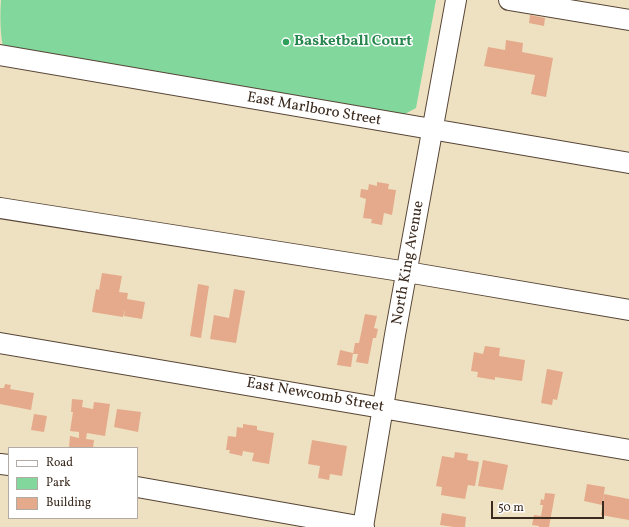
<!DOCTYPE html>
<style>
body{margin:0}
#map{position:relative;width:629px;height:527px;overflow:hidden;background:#eee1c1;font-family:Vollkorn,serif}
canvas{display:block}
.legend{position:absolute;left:8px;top:447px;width:130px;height:72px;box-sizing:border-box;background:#fff;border:1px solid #b1aaa5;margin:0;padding:5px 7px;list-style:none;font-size:12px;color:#3b2a1e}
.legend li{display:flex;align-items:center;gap:8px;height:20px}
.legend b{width:20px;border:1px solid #b1aaa5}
.scale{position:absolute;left:491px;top:501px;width:113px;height:18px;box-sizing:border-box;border:2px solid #3b2a1e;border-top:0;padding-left:5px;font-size:12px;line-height:14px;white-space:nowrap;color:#3b2a1e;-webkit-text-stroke:3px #fff;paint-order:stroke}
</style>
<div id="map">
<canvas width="629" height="527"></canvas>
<ul class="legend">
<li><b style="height:5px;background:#fff"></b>Road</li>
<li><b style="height:11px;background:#82d89c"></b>Park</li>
<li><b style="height:11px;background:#e4aa8b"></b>Building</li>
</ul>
<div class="scale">50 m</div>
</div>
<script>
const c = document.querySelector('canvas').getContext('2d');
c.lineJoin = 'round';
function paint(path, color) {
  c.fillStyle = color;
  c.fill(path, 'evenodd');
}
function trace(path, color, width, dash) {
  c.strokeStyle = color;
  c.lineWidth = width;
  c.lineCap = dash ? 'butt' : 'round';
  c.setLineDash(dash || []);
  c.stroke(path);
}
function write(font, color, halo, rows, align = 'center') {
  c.font = font + ' Vollkorn,serif';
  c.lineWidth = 3;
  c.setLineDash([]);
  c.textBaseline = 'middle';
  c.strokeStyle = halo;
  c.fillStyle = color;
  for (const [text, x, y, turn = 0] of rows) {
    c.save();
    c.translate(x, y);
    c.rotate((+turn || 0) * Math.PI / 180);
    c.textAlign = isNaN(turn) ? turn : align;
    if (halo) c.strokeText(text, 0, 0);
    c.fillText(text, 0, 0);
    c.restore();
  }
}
paint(new Path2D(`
 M1,0H436L416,108L403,115L3,46C0,35 0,12 1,0Z`), '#82d89c');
paint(new Path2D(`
 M530,15L545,18L544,26L529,23Z
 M506,40L523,43L522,52L553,58L546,97L531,94L535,75L484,66L488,47L505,50Z
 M377,182L389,184L388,189L396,190L392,215L384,213L382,225L371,223L372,219L363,218L366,199L360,197L361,189L368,190L369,184L377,186Z
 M102,273L122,276L119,292L128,293L127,299L145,302L142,319L124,316L125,309L123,317L92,312L96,289L99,290Z
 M198,284L209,286L201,338L190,336Z
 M234,289L245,291L236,343L210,339L214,315L229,318Z
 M365,314L377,316L374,328L378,329L376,338H373L368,364L356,362L358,354H353L355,343H359Z
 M485,346L500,348L499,356L525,360L522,381L495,377V380L477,377L478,372L471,371L474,352L483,354Z
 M340,350L353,353L351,367L337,365Z
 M547,369L563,372L557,400L553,399L552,405L541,403Z
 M5,384L11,385L10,389L34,393L31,410L0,404V388H4Z
 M72,399L83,400L82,407L93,409L94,402L110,404L105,436L87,433L86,439L94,440L93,448H69L70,436L79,438V432L70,431L73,412H71Z
 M117,409L141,412L138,432L114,427Z
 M34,414L47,416L44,432L31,430Z
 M243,424L257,426V430L274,433L269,464L252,461L254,453L243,451L242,456L229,453L230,450H226L228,436L236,437L237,427L243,428Z
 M312,440L347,446L342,476L330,474L329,480L318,478L320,466L308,464Z
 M455,452L468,454L467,460L479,462L475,486L468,485L465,499L441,495L442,487L436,486L442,456L454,458Z
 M483,460L508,465L503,490L478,486Z
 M587,484L605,487L602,505L584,501Z
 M545,493L555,494L549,527H539V526L532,525L534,515L541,516L543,505H540L541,499L544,500Z
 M604,494L629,499V520L601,515Z
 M442,513L466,517L465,527H454L440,525Z`), '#e4aa8b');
const minor = new Path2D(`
 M509,0L629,20
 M0,55L629,163
 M0,208L407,272L629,310
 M0,343L629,450
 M0,464L9,465
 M137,487L364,527
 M363,527L395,335L456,0`);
trace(minor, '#564536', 22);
trace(minor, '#fff', 20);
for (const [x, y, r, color] of [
 [286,42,4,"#2e9e5b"]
]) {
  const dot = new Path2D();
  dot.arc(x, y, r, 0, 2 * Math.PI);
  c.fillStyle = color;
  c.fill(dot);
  trace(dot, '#fff', 1.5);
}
write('bold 15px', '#27864d', '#fff', [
 ["Basketball Court",294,42]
], 'left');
write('15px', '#3b2a1e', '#fff', [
 ["East Marlboro Street",314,110,10],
 ["North King Avenue",409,263,-80],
 ["East Newcomb Street",315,396,10]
]);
</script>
